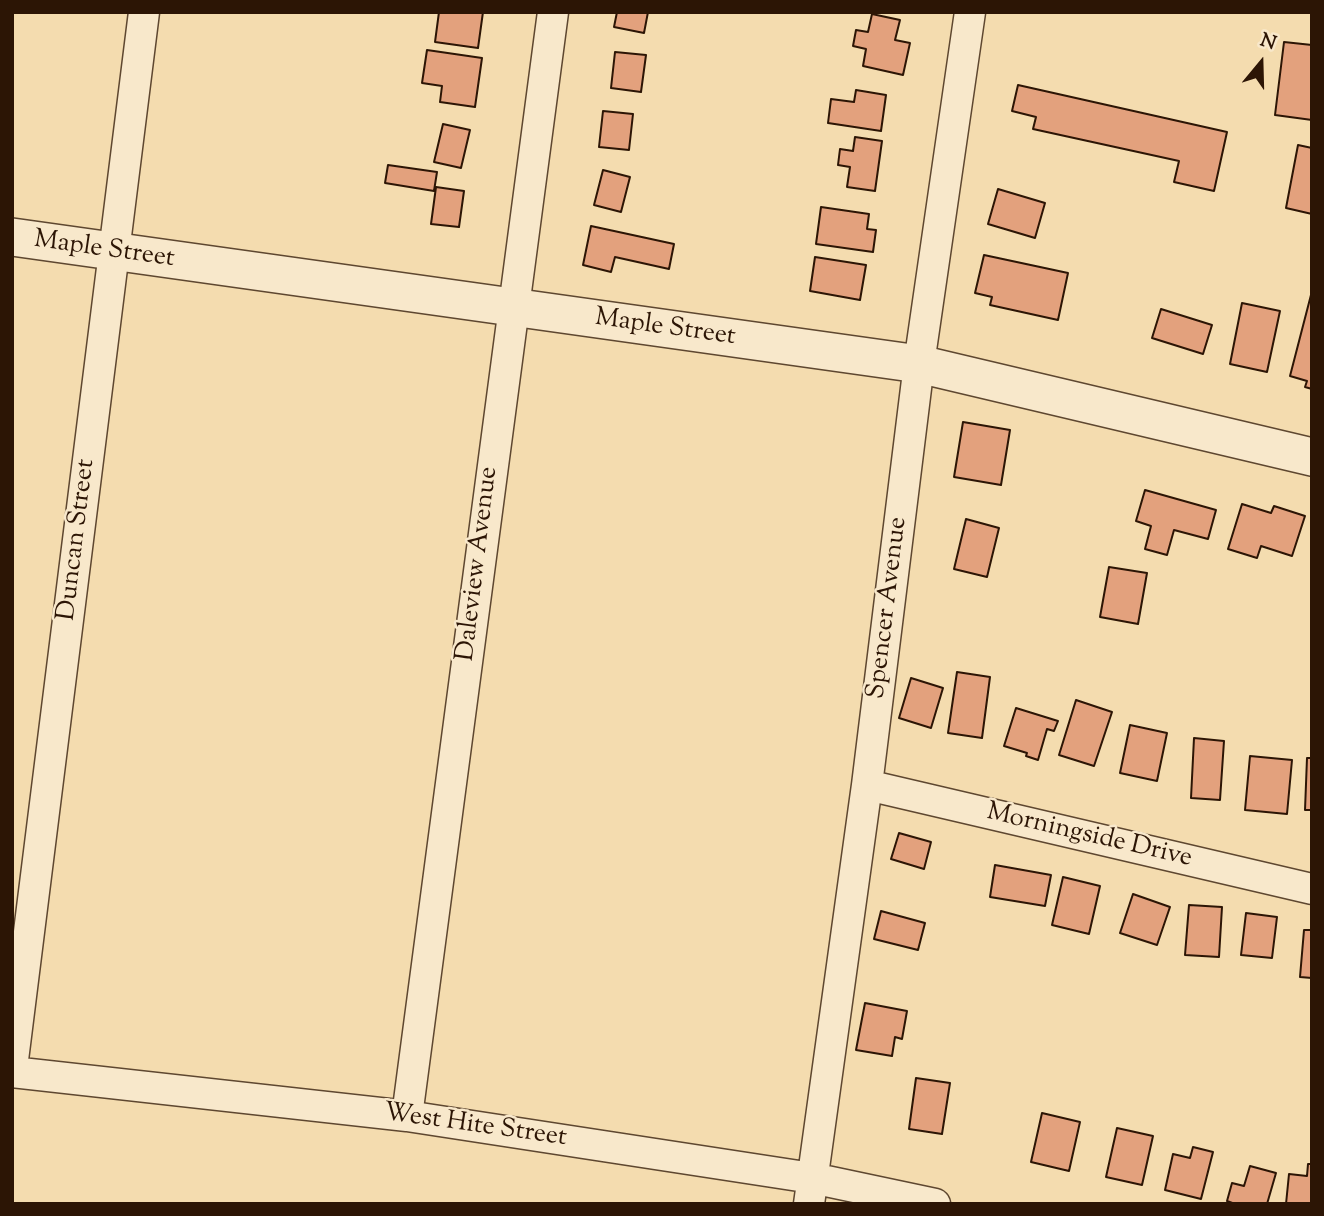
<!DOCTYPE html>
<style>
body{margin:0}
#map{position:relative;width:1324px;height:1216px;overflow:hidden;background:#f4dcaf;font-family:"Sorts Mill Goudy",serif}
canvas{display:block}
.frame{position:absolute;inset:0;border:14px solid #2c1505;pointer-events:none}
.north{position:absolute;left:1226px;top:28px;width:70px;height:70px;-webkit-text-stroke:5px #f8e8cb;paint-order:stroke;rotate:19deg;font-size:19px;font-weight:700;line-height:28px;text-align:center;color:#2c1505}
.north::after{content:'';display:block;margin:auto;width:24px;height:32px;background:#2c1505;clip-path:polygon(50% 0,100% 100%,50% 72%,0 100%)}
</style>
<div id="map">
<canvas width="1324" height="1216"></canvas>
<div class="frame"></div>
<div class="north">N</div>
</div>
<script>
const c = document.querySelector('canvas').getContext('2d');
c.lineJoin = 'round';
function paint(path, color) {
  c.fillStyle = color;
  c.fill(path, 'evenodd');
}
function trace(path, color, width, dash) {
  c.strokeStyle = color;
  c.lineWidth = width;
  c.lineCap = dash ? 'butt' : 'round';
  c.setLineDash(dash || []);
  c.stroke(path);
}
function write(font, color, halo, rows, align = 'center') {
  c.font = font + ' "Sorts Mill Goudy",serif';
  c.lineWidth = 5;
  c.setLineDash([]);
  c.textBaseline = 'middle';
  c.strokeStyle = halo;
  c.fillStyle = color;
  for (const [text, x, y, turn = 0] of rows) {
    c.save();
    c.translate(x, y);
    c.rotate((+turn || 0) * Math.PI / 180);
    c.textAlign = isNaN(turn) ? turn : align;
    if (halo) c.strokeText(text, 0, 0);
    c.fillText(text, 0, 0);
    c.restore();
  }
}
const building = new Path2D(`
 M439,12H483L478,48L435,42Z
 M617,12H648L644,33L614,27Z
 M872,14L900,20L895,40L910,43L903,75L863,66L866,49L853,46L856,30L868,32Z
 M1284,42L1312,45V120L1275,115Z
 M427,50L482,58L475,107L440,102L442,86L422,83Z
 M615,52L646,55L641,92L611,88Z
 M1018,85L1227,132L1214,191L1174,182L1179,161L1033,129L1036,117L1012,111Z
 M856,90L886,95L881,131L828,123L831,99L854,102Z
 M603,111L633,114L629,150L599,147Z
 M443,124L470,130L461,168L434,162Z
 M855,137L882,141L875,191L847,187L850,167L838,165L840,149L853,151Z
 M1298,145L1312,148V214L1286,208Z
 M388,165L437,172L434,191L385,183Z
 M603,170L630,177L621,212L594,205Z
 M436,187L464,191L459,227L431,224Z
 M998,189L1045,203L1035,238L988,224Z
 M821,207L869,214L867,229L876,230L873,252L816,244Z
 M591,226L674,244L669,269L615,257L611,272L583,265Z
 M984,255L1068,273L1058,320L990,305L992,297L975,293Z
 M815,257L866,265L860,300L810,291Z
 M1312,291V389L1305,387L1307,381L1290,376Z
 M1242,303L1280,311L1267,372L1230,364Z
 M1161,309L1212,325L1203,354L1152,338Z
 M963,422L1010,430L1001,485L954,477Z
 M1145,490L1216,510L1208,539L1174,530L1167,555L1145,549L1151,526L1136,521Z
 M1242,504L1271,513L1274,506L1305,516L1292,556L1261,546L1257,558L1228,549Z
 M966,519L999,528L987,577L954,569Z
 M1109,567L1147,573L1138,624L1100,617Z
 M957,672L990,677L982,738L948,733Z
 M911,678L943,688L931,728L899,718Z
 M1076,700L1112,712L1094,766L1059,755Z
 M1016,708L1058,721L1054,731L1047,729L1038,760L1026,756L1027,753L1004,746Z
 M1130,725L1167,733L1157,781L1120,773Z
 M1194,738L1224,741L1220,800L1191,798Z
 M1250,756L1292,760L1287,814L1245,810Z
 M1307,758H1312V810H1305Z
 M899,833L931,842L924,869L891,859Z
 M995,865L1051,875L1045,906L990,897Z
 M1063,877L1100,886L1089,934L1052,925Z
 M1133,894L1170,907L1157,945L1120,933Z
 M1189,905L1222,907L1219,957L1185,955Z
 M881,911L925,923L918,950L874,939Z
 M1246,913L1277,917L1272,958L1241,955Z
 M1304,930H1312V978L1300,977Z
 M865,1003L907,1011L902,1039L895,1037L892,1056L856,1050Z
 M916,1078L950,1083L942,1134L909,1129Z
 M1042,1113L1080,1122L1069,1171L1031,1162Z
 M1117,1128L1153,1136L1142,1185L1106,1177Z
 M1193,1147L1213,1152L1201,1199L1165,1190L1173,1154L1190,1158Z
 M1308,1164H1312V1204H1286L1289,1174L1307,1176Z
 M1250,1166L1276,1173L1267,1204H1235L1227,1201L1232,1183L1244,1186Z`);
paint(building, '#e3a17d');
trace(building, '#2c1505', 2);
const minor = new Path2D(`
 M867,785L1312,889
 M12,1068L144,12
 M12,1072L407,1116L812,1178L935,1204
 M407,1116L553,12
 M809,1204L867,785L919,364L970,12`);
const tertiary = new Path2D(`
 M12,237L919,364L1312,457`);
trace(minor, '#5e4730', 33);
trace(tertiary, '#5e4730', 40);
trace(minor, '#f8e8cb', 30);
trace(tertiary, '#f8e8cb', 37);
write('26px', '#2c1505', '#f8e8cb', [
 ["Maple Street",104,251,8],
 ["Maple Street",665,329,8],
 ["Duncan Street",78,540,-83],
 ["Daleview Avenue",479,564,-83],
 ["Spencer Avenue",889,608,-83],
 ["Morningside Drive",1089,837,13],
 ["West Hite Street",475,1127,8]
]);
</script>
